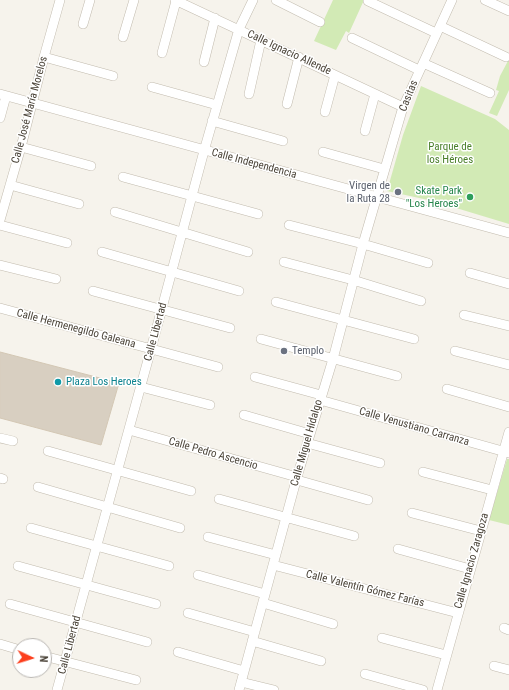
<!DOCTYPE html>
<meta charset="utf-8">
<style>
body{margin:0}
#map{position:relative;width:509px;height:690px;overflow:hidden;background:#f6f3ec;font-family:"Roboto Condensed",sans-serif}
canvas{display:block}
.north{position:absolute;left:12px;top:638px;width:40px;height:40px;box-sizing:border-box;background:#fff;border:1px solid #b7b4b0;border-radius:50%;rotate:94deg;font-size:11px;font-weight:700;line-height:16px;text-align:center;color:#4b4439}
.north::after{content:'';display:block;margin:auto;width:14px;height:18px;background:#fc3f1d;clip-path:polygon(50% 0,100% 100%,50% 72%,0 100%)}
</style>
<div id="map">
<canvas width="509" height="690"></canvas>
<div class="north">N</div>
</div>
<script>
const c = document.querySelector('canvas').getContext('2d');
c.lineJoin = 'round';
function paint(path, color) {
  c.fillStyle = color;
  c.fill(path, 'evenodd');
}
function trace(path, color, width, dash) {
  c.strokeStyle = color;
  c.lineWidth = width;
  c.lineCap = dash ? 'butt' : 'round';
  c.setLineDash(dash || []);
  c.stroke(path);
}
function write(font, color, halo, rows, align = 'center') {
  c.font = font + ' "Roboto Condensed",sans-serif';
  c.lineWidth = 3;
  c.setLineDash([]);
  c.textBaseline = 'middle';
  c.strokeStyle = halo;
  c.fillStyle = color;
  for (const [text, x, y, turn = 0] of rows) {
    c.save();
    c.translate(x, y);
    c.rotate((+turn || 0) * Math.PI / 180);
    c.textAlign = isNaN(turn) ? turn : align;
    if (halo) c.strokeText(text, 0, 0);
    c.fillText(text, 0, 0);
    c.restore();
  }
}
paint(new Path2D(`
 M333,0H364L349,33L346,31L336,50L314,41Z
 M509,59V90L497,116L489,113L499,91L496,90L500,76Z
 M421,86L495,119L509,130V224L433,201L387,191L403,135Z
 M507,459H509V525L489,520Z`), '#d2eab5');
const building = new Path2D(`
 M0,352L119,383L101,445L0,418Z`);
paint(building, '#d8cfc1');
trace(building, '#d3c7b4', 1);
const minor = new Path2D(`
 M175,0L403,107
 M276,0L320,22
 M485,0L509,11
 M368,1L436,33
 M83,24L90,0
 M440,26L506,57
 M123,37L134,0
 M352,38L419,70
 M162,53L176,1
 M44,57L113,76
 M204,62L215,18
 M423,63L490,93
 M152,87L217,105
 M0,94L509,233
 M249,94L261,40
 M287,104L299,57
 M325,112L335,75
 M0,118L6,96
 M212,121L283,141
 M365,131L375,94
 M21,147L91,166
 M323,152L384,169
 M123,177L258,214
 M10,185L79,204
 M115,212L248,252
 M0,220L21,147L44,57L60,0
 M0,225L67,243
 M289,225L363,244L428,263
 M102,252L239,291
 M284,262L353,280L421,301
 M0,265L56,279
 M470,273L509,284
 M93,291L230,328
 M276,302L414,339
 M0,308L218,367
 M464,315L509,326
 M261,339L397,376
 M455,351L509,365
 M255,377L321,395
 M141,387L210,405
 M447,389L509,407
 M320,400L509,453
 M244,415L310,434
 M129,430L297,477
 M0,438L13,441
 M307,443L380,463
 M48,451L191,491
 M423,472L492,490
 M0,478L3,479
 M297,480L368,500
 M38,487L180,528
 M219,499L354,536
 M412,513L481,531
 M31,528L169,566
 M208,537L276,555
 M398,549L470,569
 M273,565L458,613
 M18,566L156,604
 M198,575L265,594
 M263,603L333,624
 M10,604L147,642
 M188,613L255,632
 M504,628L509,630
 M382,638L446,655
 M252,641L321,661
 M0,644L20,650
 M178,652L244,671
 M44,656L136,680
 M494,666L509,670
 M365,674L423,690
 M241,682L274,690
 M57,690L151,349L204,151L239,29L253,0
 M239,690L297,477L333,359L363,244L403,107L452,0
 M437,690L509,432`);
trace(minor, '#c2bbae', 10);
trace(minor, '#fff', 9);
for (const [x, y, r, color] of [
 [398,192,4,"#6b7280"],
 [470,197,4,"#2e9e5b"],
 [284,351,4,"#6b7280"],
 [58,382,4,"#0f9aa8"]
]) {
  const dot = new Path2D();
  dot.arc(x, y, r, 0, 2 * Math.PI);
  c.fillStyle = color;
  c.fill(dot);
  trace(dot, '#fff', 1.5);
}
write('11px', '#4b4439', '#fff', [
 ["Calle Ignacio Allende",289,53,25],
 ["Casitas",409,96,-68],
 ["Calle José María Morelos",30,110,-75],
 ["Calle Independencia",254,164,15],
 ["Calle Hermenegildo Galeana",76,329,15],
 ["Calle Libertad",156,332,-75],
 ["Calle Venustiano Carranza",414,427,16],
 ["Calle Miguel Hidalgo",307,443,-74],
 ["Calle Pedro Ascencio",213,454,16],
 ["Calle Ignacio Zaragoza",472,561,-74],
 ["Calle Valentín Gómez Farías",365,589,14],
 ["Calle Libertad",70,645,-75]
]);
write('11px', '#4a7f2a', '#fff', [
 ["Parque de",450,147],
 ["los Héroes",450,160]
]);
write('11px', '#5b616d', '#fff', [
 ["Virgen de",390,186],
 ["la Ruta 28",390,199],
 ["Templo",292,351,"left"]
], 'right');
write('11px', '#27864d', '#fff', [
 ["Skate Park",462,191],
 ["\"Los Heroes\"",462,204]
], 'right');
write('11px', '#0d838f', '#fff', [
 ["Plaza Los Heroes",66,382]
], 'left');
</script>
